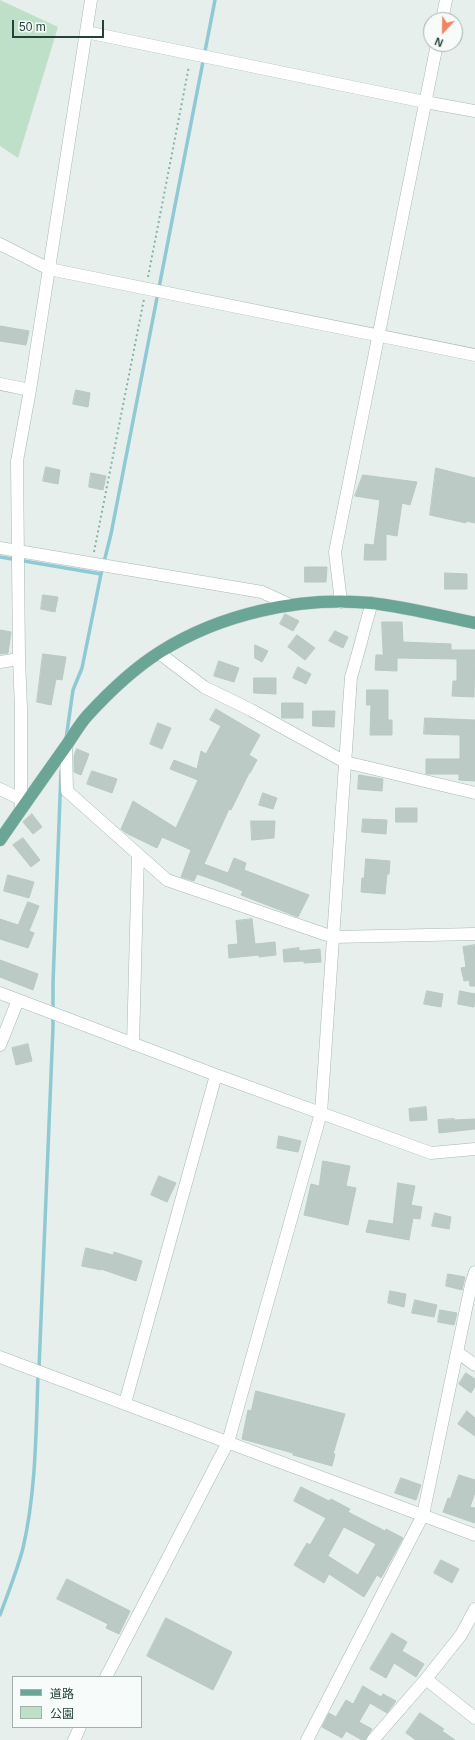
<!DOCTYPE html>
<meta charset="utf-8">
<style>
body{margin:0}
#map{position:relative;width:475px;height:1740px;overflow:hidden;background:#e6efeb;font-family:Arial,"Noto Sans JP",sans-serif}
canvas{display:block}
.legend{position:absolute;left:12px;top:1676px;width:130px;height:52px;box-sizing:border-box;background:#f7fbf9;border:1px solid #a3b1ad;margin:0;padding:5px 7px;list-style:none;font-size:12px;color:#24423a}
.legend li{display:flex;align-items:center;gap:8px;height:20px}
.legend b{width:20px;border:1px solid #a3b1ad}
.north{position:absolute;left:423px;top:12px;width:40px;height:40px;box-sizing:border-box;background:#f7fbf9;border:1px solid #a3b1ad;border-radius:50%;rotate:202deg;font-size:11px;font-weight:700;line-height:16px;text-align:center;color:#24423a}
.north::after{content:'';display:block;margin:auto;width:14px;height:18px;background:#f4845f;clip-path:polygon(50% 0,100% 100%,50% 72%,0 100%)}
.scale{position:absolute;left:12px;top:20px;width:92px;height:18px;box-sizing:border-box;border:2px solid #24423a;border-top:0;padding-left:5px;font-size:12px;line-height:14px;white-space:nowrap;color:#24423a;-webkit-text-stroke:3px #f7fbf9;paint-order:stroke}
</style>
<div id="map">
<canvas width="475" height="1740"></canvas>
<ul class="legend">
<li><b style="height:5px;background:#6aa596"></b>道路</li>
<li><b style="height:11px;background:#bfe0c8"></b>公園</li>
</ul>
<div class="north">N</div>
<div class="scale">50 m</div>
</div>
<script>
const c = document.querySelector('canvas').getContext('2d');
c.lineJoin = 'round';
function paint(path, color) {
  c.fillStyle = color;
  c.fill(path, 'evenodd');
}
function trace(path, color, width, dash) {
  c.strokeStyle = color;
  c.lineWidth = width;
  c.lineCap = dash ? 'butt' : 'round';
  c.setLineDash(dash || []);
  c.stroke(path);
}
paint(new Path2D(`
 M0,0L58,27L18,158L0,146Z`), '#bfe0c8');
trace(new Path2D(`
 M0,557L101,574
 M66,739L73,690L82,668L101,574L111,534L215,0
 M39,1368L53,1027V983L61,771
 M0,1615C8,1593 17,1571 23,1548C36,1492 36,1432 38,1375`), '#8ec9d4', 3.5);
const building = new Path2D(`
 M0,326L29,331L26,345L0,341Z
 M76,390L90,393L88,407L73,404Z
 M46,467L60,470L58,484L43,481Z
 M436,468L475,478V523L466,521V523L430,515Z
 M91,473L106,476L103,490L89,487Z
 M363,475L417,482L410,505L402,503L397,536L386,534V560H364L365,544L374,545L380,500L355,496Z
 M305,567H327L326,582H305Z
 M445,573L467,574V589H445Z
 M43,595L58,597L55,612L41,609Z
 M285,614L299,621L293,631L280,624Z
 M382,622H402L403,642L451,644V650H475L474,697L452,696L453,681H457V659L397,658V671L375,670L376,655H383Z
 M0,630L11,632L8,653L0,654Z
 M335,631L348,637L343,648L329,641Z
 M297,635L315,648L305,660L288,647Z
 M255,645L268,651L262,662L255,658Z
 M43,654L66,657L62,680L56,679L51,705L37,702Z
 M219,661L239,668L234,682L214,676Z
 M298,667L311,674L306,684L293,678Z
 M254,678H276V694L254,693Z
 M367,690H388V720H392V735H370L371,705H367Z
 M282,703H303V718H282Z
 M216,709L260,735L249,755L257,760L250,773H249L231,810L229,809L204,864L228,873L234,858L246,863L244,870L309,895L298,917L241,895L243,891L217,881L197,874L194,881L181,877L191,850L162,837L157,848L126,833L121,829L133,801L176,828L198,780L170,769L174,760L197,769L201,751L206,754L221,726L210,720Z
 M313,711H335L334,727L313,726Z
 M425,718L475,720V781L459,780V774H426V759H460V735L424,734Z
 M158,723L171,728L162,749L150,744Z
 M77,749L89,754L81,775L74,772V756Z
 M92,771L117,779L112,793L87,784Z
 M359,775L383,779L382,791L358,789Z
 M263,793L277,798L273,809L259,805Z
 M396,808H417V822H396Z
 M32,814L42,827L33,834L23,822Z
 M363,819L387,820L386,834L362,832Z
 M251,821H275L274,838L252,840Z
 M23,838L40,860L31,867L13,845Z
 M366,859L390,861L389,874H387L385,894L361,892L362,878H364Z
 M8,875L34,882L29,898L4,891Z
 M28,902L39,906L29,931L34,933L28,948L0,939V919L18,925Z
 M252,919L255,944L275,942L276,955L259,957V955L229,958L228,945L238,944L236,921Z
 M475,945V986H470L469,980L464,981L461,968L466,967L463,947Z
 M299,948V951L320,949L321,962L304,963V961L284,962L283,950Z
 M0,960L38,974L33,990L0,977Z
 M427,991L443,994L441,1007L424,1004Z
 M460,991L475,994L474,1007L458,1004Z
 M28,1044L32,1061L16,1065L12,1048Z
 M426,1107L427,1120L410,1121L409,1109Z
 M454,1119V1120L475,1119V1129L439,1133L438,1120Z
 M279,1136L301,1141L298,1152L277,1148Z
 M323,1161L350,1166L346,1186L356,1188L348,1225L304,1215L311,1184L319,1186Z
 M159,1176L176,1183L167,1202L151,1195Z
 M398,1183L415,1186L411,1205L422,1207L420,1219L413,1218L409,1240L366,1232L369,1220L393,1224Z
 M435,1213L451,1217L449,1229L432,1226Z
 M86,1248L113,1255L114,1252L142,1261L136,1281L101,1269V1270L82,1266Z
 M448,1274L465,1277L462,1290L446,1286Z
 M390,1291L406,1294L404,1307L388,1303Z
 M415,1300L437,1305L434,1317L412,1313Z
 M440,1310L457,1313L454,1325L438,1322Z
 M466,1373L475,1379V1386L471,1393L459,1384Z
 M256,1391L345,1414L333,1454H335L332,1466L293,1455V1453L242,1439L248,1410L251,1411Z
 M467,1411L475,1418V1436L458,1424Z
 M459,1475L475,1480V1492L470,1507L475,1508V1523L443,1512L448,1498L450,1499Z
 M401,1478L421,1485L416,1500L395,1493Z
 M301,1487L329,1501L331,1499L350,1509L348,1512L385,1531L386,1529L403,1538L381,1578L377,1575L364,1597L329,1574L324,1583L294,1565L307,1543L310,1545L326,1518L294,1501ZM344,1527L376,1544L358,1575L328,1556Z
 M441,1560L459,1569L452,1583L434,1573Z
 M67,1579L130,1611L119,1634L106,1628L108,1624L57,1599Z
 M166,1618L232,1652L213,1690L147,1656Z
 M392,1633L407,1642L402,1651L424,1664L416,1677L394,1663L386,1678L370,1669Z
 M363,1686L381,1697L383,1694L396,1701L387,1713L370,1703L359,1722L372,1729L365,1740H362L346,1731L342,1738L322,1727L329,1713L336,1717L346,1700L353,1704Z
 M420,1713L444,1729L442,1731L455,1740H416L406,1733Z`);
paint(building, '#bbcac4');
trace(building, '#b8c9c2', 1);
const minor = new Path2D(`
 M442,20L446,0
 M86,32L425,102L475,111
 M0,244L49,269L475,355
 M0,384L30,390
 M0,548L262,592L290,605
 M341,602L335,552L437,44
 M159,653L204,687L251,710L345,762L475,793
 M0,662L19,659
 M66,747L67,791L167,880L333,937L475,934
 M0,789L21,799
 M21,810V708L19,659L17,461L30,390L91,0
 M0,993L216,1075L431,1153L475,1149
 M133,1044L138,854
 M0,1045L18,1000
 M457,1352L475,1365
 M0,1357L475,1535
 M125,1403L216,1075
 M106,1677L228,1442L321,1113L351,677C359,652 364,628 372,603
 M426,1679L475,1718
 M74,1740L80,1727
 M307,1740L423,1515L471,1285L475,1272
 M373,1740L426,1679L461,1635L475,1609`);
const major = new Path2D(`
 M0,840C22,808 44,777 66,746C73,736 79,725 87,716C108,693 133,669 160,652C220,614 300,596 371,603C406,607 441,616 475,623`);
trace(minor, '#a8b8b2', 13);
trace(major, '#c2cac8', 13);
trace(new Path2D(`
 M148,277L189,66
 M94,552L144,299`), '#86b3a5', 2, [2, 3]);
trace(minor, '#fff', 12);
trace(major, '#6aa596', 12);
</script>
